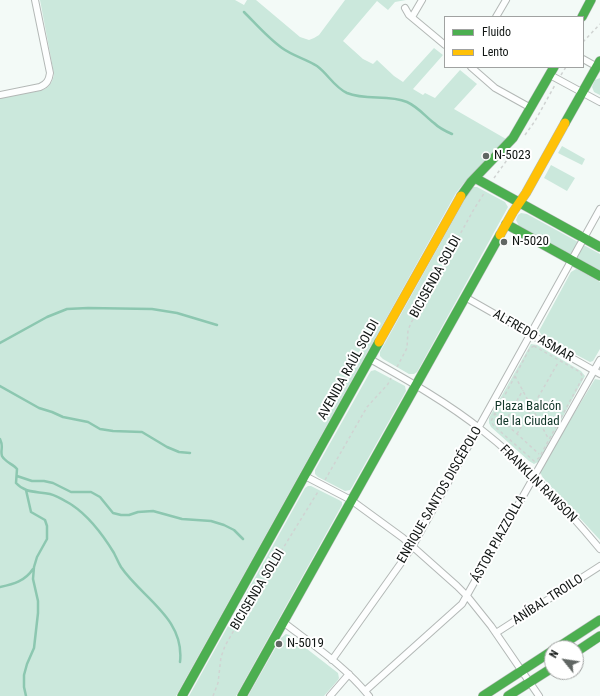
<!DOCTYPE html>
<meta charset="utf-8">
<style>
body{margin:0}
#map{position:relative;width:600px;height:696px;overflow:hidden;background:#f3faf7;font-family:"Roboto Condensed",sans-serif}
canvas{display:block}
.legend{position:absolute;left:444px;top:16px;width:140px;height:52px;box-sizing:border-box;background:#fff;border:1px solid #a0a2a1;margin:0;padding:5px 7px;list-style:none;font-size:12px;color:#111614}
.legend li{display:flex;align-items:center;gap:8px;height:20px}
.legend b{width:20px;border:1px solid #a0a2a1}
.north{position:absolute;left:544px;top:640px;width:40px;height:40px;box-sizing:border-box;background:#fff;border:1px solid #a0a2a1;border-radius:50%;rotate:300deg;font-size:11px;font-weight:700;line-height:16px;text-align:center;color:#111614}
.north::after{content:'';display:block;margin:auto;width:14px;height:18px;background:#606663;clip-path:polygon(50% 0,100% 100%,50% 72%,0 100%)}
</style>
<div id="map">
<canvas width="600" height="696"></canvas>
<ul class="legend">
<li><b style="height:5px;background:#4caf50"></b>Fluido</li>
<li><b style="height:5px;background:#ffc107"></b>Lento</li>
</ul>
<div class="north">N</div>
</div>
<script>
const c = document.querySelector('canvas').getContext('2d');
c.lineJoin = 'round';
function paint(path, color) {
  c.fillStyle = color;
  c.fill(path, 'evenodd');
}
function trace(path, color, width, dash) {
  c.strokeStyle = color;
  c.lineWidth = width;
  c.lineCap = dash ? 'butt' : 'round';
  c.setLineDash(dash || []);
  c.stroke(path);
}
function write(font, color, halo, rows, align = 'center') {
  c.font = font + ' "Roboto Condensed",sans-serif';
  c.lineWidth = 4;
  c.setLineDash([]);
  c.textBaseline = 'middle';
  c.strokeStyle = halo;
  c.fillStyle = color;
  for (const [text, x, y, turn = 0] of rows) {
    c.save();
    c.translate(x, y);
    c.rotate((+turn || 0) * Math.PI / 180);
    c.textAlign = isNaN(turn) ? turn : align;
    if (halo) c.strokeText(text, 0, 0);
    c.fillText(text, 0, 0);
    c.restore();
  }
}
paint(new Path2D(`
 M40,0H235L244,5L247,0H256L300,37L309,40L314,38L319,35L345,0H406L395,2L388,10L377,1L343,41L363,59L373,64L377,60L394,76L403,82L434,48L443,55L413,89L423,95L425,93L435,98L460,70L477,84L454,109L506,139L463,184L456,193L176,696H0V98L43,90C50,87 53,81 54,74Z
 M600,78V95L594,92L592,87L595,80Z
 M562,146L585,159L582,165L558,153Z
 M551,165L575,178L567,191L544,178Z
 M473,187H477L505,202L508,207L417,372L414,374H409L383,359L380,356V352L470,190Z
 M521,213L527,214L600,254V271L519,226L516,220L518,215Z
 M576,269L579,270L600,282V349L593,361L590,362L543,337L539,331L571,272Z
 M531,344L537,345L581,371L585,376L540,459L538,462L534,464L529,461L491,427L489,423V418Z
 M375,370L405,386L406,391L352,487L350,490L345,491L318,477L315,474V470L369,374L371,371Z
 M595,379L600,380V540L543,478L540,472L541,468Z
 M308,486H311L339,500L342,502V505L236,696H189L305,488Z
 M286,634L289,635L338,673L339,678L338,680L324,696H248L281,638Z`), '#cbe8dc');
trace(new Path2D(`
 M244,12C256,24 268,38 282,48C293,56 306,59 317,66C328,74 334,87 347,93C366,101 388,94 407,102C418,107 425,116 434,123C439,128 445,131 452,134
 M0,343L47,317L67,309L88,308L152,309L177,313L217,325
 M0,386L39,408L52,412L63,417L88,422L100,429L113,431L142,432L167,447L179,452L190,453
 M0,439C4,447 0,450 2,456C5,462 13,464 17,469L16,483C26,494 37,491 50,494C58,496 65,501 72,505C90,517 103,535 114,553C116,557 118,562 121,567C142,598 185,618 180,662
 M17,476L32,481H44L53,483L71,492H91L100,497L113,513L121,515H129L138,512L153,511L182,519L211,521L224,525L234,530L243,539
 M26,490L31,512L45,520L47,526V539L37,557L34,567L33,579L38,601V613L34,648L27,664L24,675V687L26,696
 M0,587C14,584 25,581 33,569`), '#8cc7b0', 2.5);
const street = new Path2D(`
 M405,8L409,15L445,45
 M412,17L422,0
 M496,17L506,0
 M583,59L599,68
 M471,67L495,88L531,108
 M550,75L600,102
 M0,95L40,87C47,84 49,80 50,73L35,0
 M465,297L600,374
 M370,359C409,381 448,403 483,431C525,464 565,507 600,549
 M305,476L351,500L403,538L457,586L467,596L491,626L539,696
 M283,622C313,645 345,666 369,696
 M496,633L600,566
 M332,660L411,549L600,209
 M365,691L462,604L600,360
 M330,696L349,674`);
const fast = new Path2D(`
 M582,17L591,0
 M565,123L600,61
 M475,178L600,247
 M461,196L471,182L513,138L554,67
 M506,224L600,276
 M557,648L600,620
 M576,652L600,636
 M182,696L379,342
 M242,696L500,235
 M483,696L552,651
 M508,696L552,668`);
const slow = new Path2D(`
 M500,235L513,212L526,193L565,123
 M379,342L461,196`);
trace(street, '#b3b8b6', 8);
trace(fast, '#b3b8b6', 10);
trace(slow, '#b3b8b6', 10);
trace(new Path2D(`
 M583,42L600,24
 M561,75L566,67
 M525,135L535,121L555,85
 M494,178L515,149
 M534,346L580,372L583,377L539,458L534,461L493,425L491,421L530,348Z
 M397,367L407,348L408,330L411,323L474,209L485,192
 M515,376L548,438
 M494,413L539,454
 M505,422L523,390
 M517,434L559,361
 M325,480L367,407L388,384L391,378
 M213,696L218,683L221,657L225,646L251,600L319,490`), '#d0d3d2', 1.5, [3, 3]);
trace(street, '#fdfefe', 6);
trace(fast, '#4caf50', 9);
trace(slow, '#ffc107', 9);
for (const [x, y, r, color] of [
 [486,156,4,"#606663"],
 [504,242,4,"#606663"],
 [279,644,4,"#606663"]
]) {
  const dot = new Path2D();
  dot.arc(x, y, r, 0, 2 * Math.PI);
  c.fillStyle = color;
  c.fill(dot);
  trace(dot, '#fff', 1.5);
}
write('13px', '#111614', '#fff', [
 ["N-5023",494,156],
 ["N-5020",512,242],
 ["N-5019",287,644]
], 'left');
write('13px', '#111614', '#fff', [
 ["BICISENDA SOLDI",436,277,-61],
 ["ALFREDO ASMAR",533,336,30],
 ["AVENIDA RAÚL SOLDI",349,370,-61],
 ["FRANKLIN RAWSON",538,484,45],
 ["ENRIQUE SANTOS DISCÉPOLO",440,495,-60],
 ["ÁSTOR PIAZZOLLA",499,539,-61],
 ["BICISENDA SOLDI",258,590,-59],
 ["ANÍBAL TROILO",548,600,-33]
]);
write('13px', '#113629', '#fff', [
 ["Plaza Balcón",528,407],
 ["de la Ciudad",528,422]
]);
</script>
